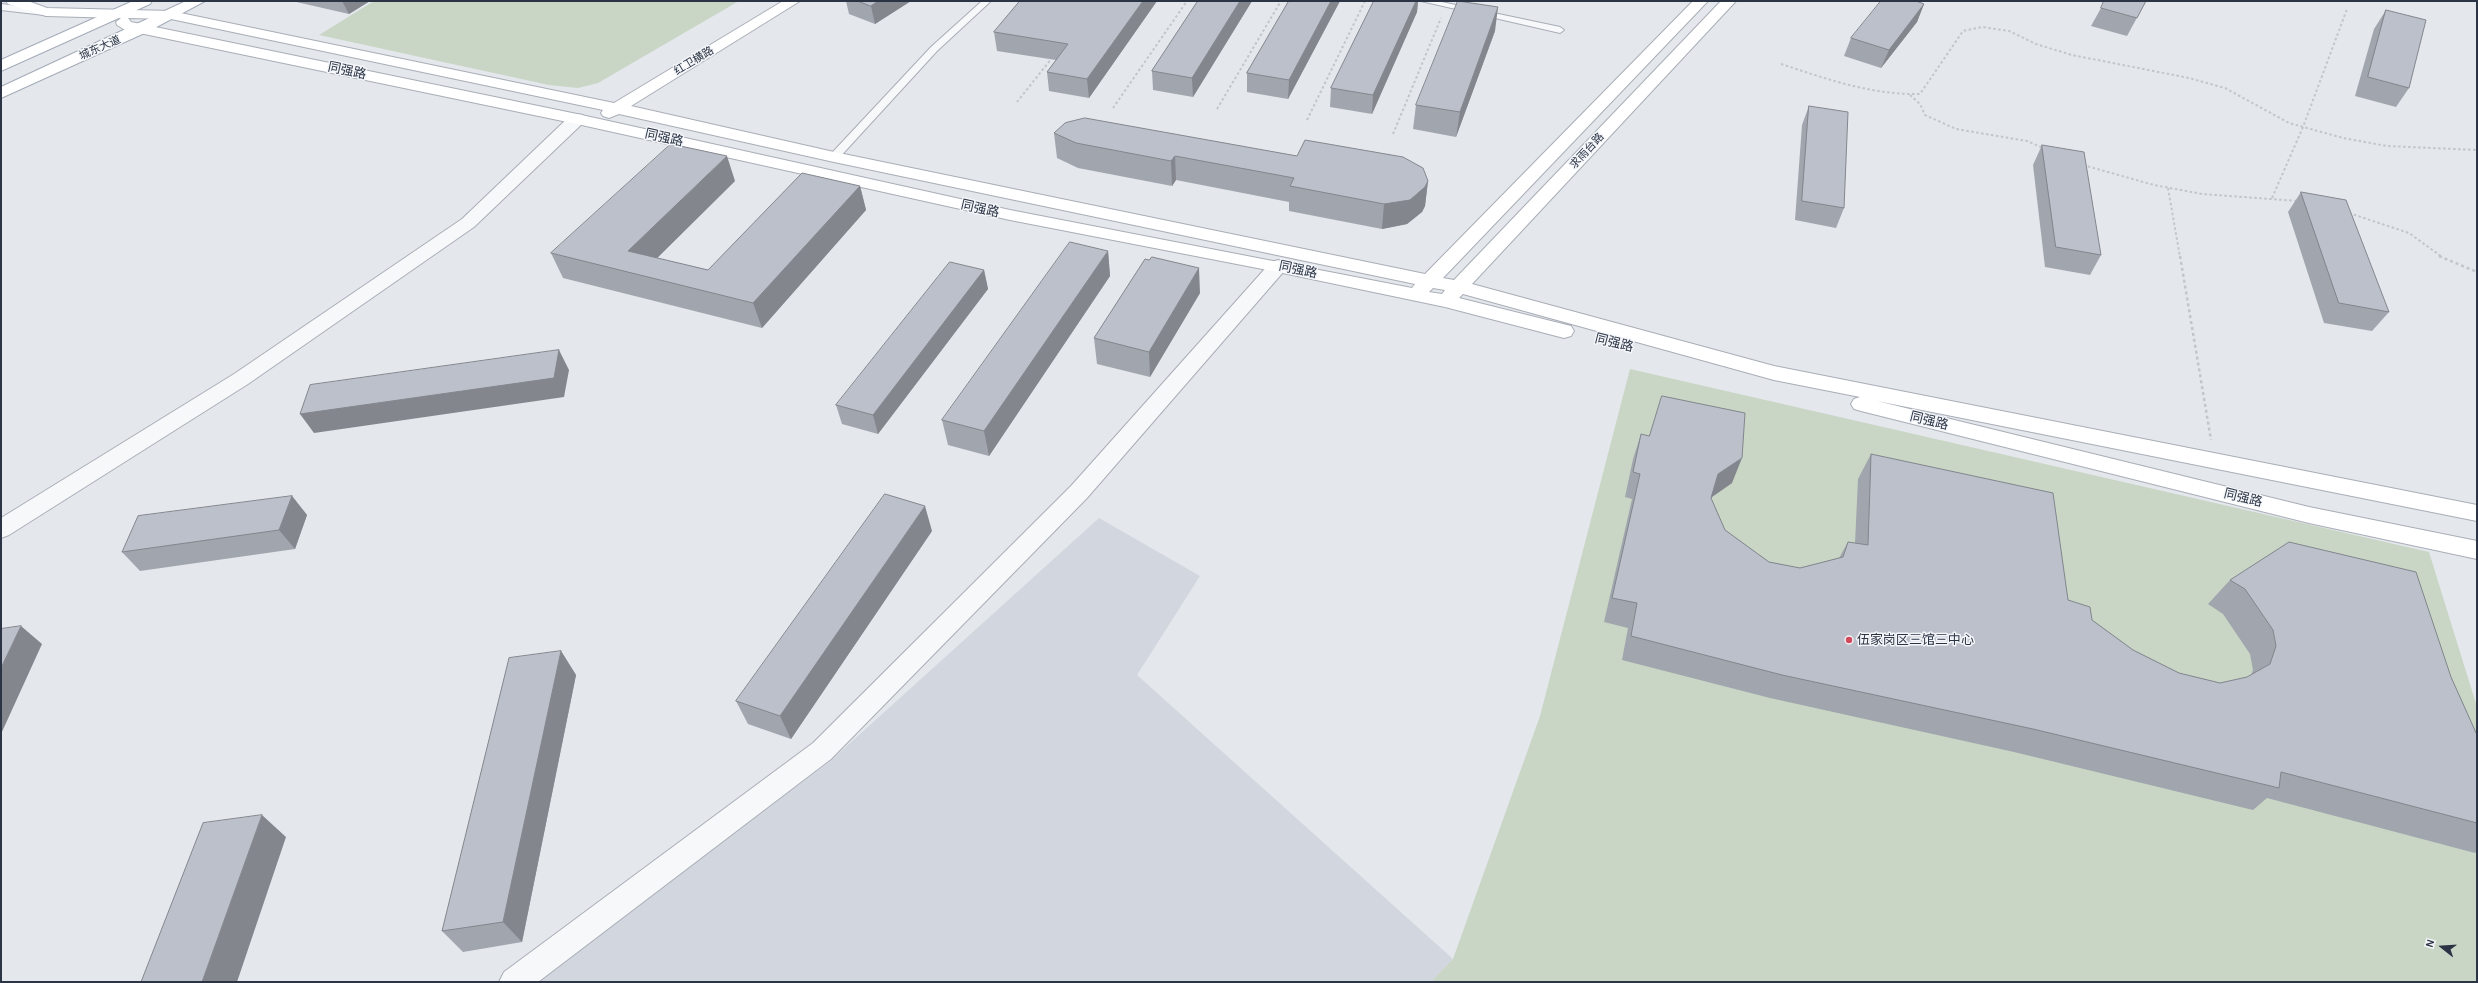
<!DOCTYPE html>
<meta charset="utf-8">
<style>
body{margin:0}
#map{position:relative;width:2478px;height:983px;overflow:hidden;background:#e4e7ec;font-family:Karla,sans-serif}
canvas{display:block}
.frame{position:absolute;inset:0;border:2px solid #2b3445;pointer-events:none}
.north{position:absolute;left:2422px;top:927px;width:40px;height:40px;-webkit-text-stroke:3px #f4f6f9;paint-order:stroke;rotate:287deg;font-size:11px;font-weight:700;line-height:16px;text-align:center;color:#2b3445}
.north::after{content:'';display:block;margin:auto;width:14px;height:18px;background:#2b3445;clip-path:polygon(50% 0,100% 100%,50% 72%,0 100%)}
</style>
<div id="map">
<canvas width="2478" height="983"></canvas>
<div class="frame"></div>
<div class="north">N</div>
</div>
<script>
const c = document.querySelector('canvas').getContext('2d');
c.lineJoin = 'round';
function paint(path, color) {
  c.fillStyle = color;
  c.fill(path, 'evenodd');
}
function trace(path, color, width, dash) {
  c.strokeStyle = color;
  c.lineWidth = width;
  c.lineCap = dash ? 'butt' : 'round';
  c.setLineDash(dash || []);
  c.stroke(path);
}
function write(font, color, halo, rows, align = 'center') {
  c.font = font + ' Karla,"Noto Sans SC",sans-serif';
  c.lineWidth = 3;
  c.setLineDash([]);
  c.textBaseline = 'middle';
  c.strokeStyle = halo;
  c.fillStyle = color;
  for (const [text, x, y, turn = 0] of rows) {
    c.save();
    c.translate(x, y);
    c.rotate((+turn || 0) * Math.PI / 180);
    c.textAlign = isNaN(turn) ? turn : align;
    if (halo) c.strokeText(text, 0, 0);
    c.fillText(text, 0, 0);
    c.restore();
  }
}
paint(new Path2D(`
 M1099,518L1200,576L1137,675L1453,959L1431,982H534L828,763Z`), '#d2d6de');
paint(new Path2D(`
 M374,1H739L598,83L578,88L549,85L319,35Z
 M1630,369L2429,552L2477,707V982H1431L1453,959L1540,716Z`), '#c9d6c5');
const lane = new Path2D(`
 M982,1H991L937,51L838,159H830V155L931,47Z
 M1421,1H1437L1560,27L1564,30L1560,33Z
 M1,4L44,9L48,12L44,15L1,10Z`);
const street = new Path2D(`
 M577,114L583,115L585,119L583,123L474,227L248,384L9,535L1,538V518L234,374L462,219L571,115Z
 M1278,260L1285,262L1287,266L1285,270L1087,498L831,759L538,982H499L504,972L813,743L1071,486L1271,262Z`);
const secondary = new Path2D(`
 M6,1H28L47,8L171,11L614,103L783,1H800L631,106L834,152L1425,274L1693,1H1708L1443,278L1454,280L1721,1H1736L1472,284L1774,366L2477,505V521L1877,401L2309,507L2477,541V559L2309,523L1861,411L1854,409L1851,404L1854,399L1860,397L1774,380L1463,294L1459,298L1571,326L1574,331L1571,336L1564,338L1445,307L1278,272L1010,220L577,124L125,30L117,25L116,22L121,18L46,16L8,4ZM128,18L171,19L603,110L601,113L603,116L609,118L619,114L834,162L1415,284L1412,288L1010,210L577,114L131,22ZM1433,288L1445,290L1442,294L1429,292Z`);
const primary = new Path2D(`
 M133,1H152L150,4L1,71V60Z
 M186,1H205L149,31L1,98V87Z`);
trace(lane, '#a9aeb7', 2);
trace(street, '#a9aeb7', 2);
trace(secondary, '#a9aeb7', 2);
trace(primary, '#a3abb8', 2);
trace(new Path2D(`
 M1781,64C1827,79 1871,95 1920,94L1963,31L1982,27L2009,31L2036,44L2072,55L2189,78L2225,88L2289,123L2343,138L2387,146L2477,150
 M1910,95L1920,104L1925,115L1956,129L2027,141L2043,148
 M1017,102L1052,58
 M1113,108L1187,1
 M1217,109L1281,1
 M1307,120L1365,1
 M1393,134L1441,18
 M2083,165L2154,185L2202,194L2298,201
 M2168,188L2180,257
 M2272,198L2303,127L2347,9
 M2349,213L2409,233L2442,257`), '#c2c5cb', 2, [2.5, 2.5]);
trace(new Path2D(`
 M2180,256L2211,440
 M2439,256L2477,272`), '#c2c5cb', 2.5, [3, 3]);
paint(lane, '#f7f8fa');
paint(street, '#f7f8fa');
paint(secondary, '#fff');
paint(primary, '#fff');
paint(new Path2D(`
 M292,1H370L349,14Z
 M846,1H911L875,24L849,14Z
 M1020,1H1157L1089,98L1049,91L1047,72L1056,60L997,51L994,32Z
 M1198,1H1252L1193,97L1153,90L1152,71Z
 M1289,1H1340L1288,99L1247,92V73Z
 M1374,1H1418L1417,12L1372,114L1330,107L1331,88Z
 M2146,1L2127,36L2091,26L2101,8Z
 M1924,4L1917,22L1881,68L1844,56L1851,38Z
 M2386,10L2409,88L2396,107L2355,96L2374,29Z
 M1495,31L1456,137L1413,129L1416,105Z
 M1809,106L1844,208L1836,228L1795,220L1802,125Z
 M1054,133L1428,181L1425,206L1422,212L1407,224L1382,229L1289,211V202L1176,180L1172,186L1078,168L1057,158Z
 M2042,145L2101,255L2090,275L2045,267L2033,165Z
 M735,181L657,258L708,270L860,186L866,210L762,328L563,278L551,253Z
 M2301,192L2389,312L2372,331L2324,323L2288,212Z
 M1108,251L1110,276L989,456L948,445L942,420Z
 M1149,260L1200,293L1150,377L1097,364L1094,338Z
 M984,270L988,289L878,434L842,424L836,405Z
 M1641,434L1732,483L1712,497L1711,498L1725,530L1769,562L1800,568L1839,558L1848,542L1855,543L1858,479L1871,454L2068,600L2092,620L2133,650L2179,673L2220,683L2247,677L2251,675L2253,670L2250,654L2223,614L2208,604L2230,580L2451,677L2477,735V851L2475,853L2267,798L2253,810L2014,752L1770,698L1622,660L1628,628L1604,622L1632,499L1625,497L1633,459Z
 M292,496L307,515L295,549L140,571L122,552Z
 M932,531L791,739L748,724L736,701Z
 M561,651L576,675L522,942L463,952L442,931Z`), '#a1a5ae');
paint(new Path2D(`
 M342,1H370L349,14Z
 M878,1H911L875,24L871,6Z
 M1143,1H1157L1089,98L1087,79Z
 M1240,1H1252L1193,97L1192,78Z
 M1331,1H1340L1288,99L1289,80Z
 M1416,1H1418L1417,12L1372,114L1373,95Z
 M1924,4L1917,22L1881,68L1889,50Z
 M1498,7L1495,31L1456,137L1460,112Z
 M727,156L735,181L640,275L628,251Z
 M1175,156L1176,180L1172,186L1171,161Z
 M1428,181L1425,206L1422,212L1407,224L1382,229L1384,204Z
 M860,186L866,210L762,328L753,303Z
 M1108,251L1110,276L989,456L984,431Z
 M1199,268L1200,293L1150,377L1149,352Z
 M984,270L988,289L878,434L873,415Z
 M559,350L569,370L564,397L314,433L300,414Z
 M1742,458L1732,483L1709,499L1718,474Z
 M292,496L307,515L295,549L279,530Z
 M925,506L932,531L791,739L780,716Z
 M21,626L42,644L1,734V668Z
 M561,651L576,675L522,942L503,922Z
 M262,815L286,837L237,982H202Z`), '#83868d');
const building = new Path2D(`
 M858,1H878L871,6Z
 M1020,1H1143L1087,79L1047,72L1068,44L994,32Z
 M1198,1H1240L1192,78L1152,71Z
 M1289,1H1331L1289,80L1247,73Z
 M1374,1H1416L1373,95L1331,88Z
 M1458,1L1498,7L1460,112L1416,105Z
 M1881,1H1916L1924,4L1889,50L1851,38Z
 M2104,1H2146L2137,18L2101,8Z
 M2386,10L2426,20L2409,88L2368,77Z
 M1809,106L1848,112L1844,208L1802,201Z
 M1085,118L1297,156L1305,140L1403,157L1423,168L1428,181L1425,187L1410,200L1384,204L1290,186L1294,178L1175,156L1171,161L1076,143L1054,133L1065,123Z
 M671,144L727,156L628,251L708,270L802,173L860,186L753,303L551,253Z
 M2042,145L2084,152L2101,255L2056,247Z
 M2301,192L2346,200L2389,312L2339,303Z
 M1070,242L1108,251L984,431L942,420Z
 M1152,257L1199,268L1149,352L1094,338L1145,259L1149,260Z
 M950,262L984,270L873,415L836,405Z
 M559,350L554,378L300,414L310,385Z
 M1662,396L1745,413L1742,458L1718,474L1711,498L1725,530L1769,562L1800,568L1843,557L1848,542L1868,545L1871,454L2053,493L2068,600L2090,607L2092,620L2133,650L2179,673L2220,683L2247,677L2270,664L2276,646L2273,630L2245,589L2230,580L2289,542L2416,572L2451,677L2477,735V823L2281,772L2279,788L2033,729L1782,675L1631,636L1637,603L1612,598L1640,474L1633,472L1641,434L1649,436Z
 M885,494L925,506L780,716L736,701Z
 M292,496L279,530L122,552L138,516Z
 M21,626L1,668V629Z
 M561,651L503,922L442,931L509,658Z
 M262,815L202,982H141L203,823Z`);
paint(building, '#bbc0ca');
trace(building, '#83868d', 1);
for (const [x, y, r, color] of [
 [1849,640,4,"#d1495b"]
]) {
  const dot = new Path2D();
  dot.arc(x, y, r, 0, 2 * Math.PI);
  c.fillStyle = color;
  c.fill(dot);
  trace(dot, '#f4f6f9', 1.5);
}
write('11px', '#2b3445', '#f4f6f9', [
 ["城东大道",100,48,-24],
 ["红卫横路",694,61,-31],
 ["求雨台路",1587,151,-47]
]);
write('13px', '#2b3445', '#f4f6f9', [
 ["同强路",347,71,12],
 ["同强路",664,138,13],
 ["同强路",980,209,13],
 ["同强路",1298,270,12],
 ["同强路",1614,343,14],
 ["同强路",1929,421,14],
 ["同强路",2243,498,14]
]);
write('13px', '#2b3445', '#f4f6f9', [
 ["伍家岗区三馆三中心",1857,640]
], 'left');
</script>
